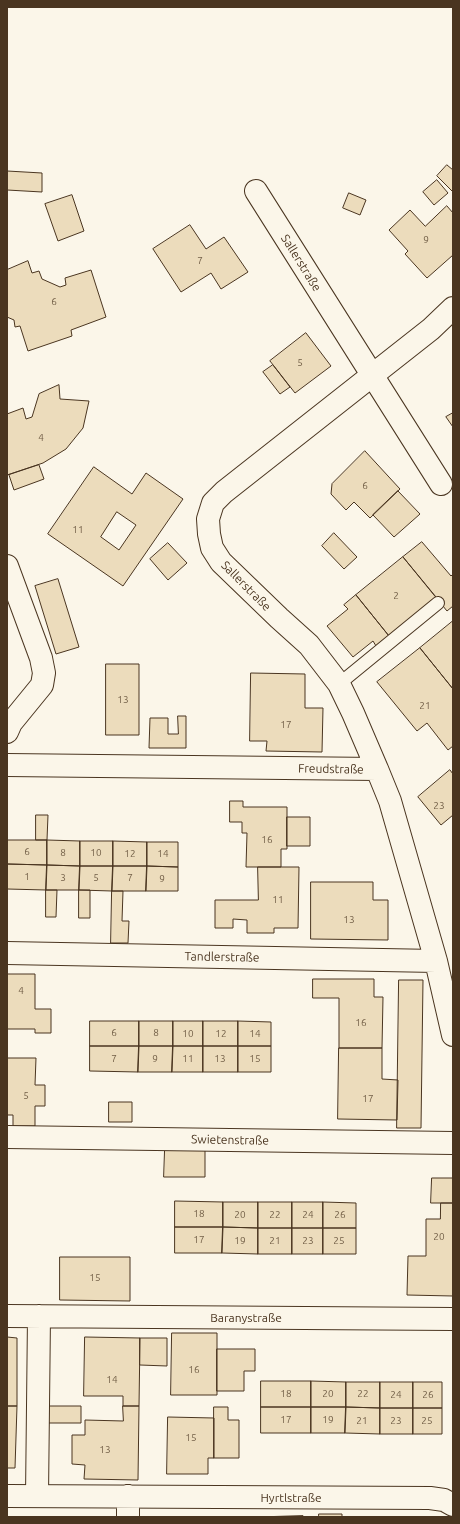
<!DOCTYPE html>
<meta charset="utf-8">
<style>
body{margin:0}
#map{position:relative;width:460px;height:1524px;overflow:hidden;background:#fbf6e9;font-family:Ubuntu,sans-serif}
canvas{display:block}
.frame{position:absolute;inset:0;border:8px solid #4a3520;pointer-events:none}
</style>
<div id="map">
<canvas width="460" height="1524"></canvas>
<div class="frame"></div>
</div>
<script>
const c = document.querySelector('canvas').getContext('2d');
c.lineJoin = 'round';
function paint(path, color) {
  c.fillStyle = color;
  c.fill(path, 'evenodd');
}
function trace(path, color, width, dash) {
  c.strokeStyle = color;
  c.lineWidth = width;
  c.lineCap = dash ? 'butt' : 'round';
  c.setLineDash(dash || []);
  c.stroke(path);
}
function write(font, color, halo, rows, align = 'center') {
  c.font = font + ' Ubuntu,sans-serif';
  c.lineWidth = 3;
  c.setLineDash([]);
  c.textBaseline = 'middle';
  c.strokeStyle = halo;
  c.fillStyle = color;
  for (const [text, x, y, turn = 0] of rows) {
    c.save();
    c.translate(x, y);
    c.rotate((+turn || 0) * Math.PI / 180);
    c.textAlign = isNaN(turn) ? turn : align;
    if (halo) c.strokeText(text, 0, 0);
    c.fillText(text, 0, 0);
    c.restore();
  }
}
const building = new Path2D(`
 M447,165L453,170V192L437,176Z
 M7,171L42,173V192L7,190Z
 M437,180L448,193L434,205L423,192Z
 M349,193L366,200L360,215L343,208Z
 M72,195L84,231L58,241L45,204Z
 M447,206L453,213V255L427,278L405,254L408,251L389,230L410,210L425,226Z
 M190,225L206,249L224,237L248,272L221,289L211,273L181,292L153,249Z
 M28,261L32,273L39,271L42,279L60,287L66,285L65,278L91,270L106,317L71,330L72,336L28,351L20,326L15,327L14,320L7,317V270Z
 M306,333L331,366L295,393L270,361Z
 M273,365L290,387L280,394L263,372Z
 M59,385L60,399L89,401L83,428L66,449L43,463L7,475V414L23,408L26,419L32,417L39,394Z
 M453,413V427L446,417Z
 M365,451L400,489L370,518L354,502L346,510L331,494L332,484Z
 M39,465L44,479L14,490L9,475Z
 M94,467L132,494L146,473L183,499L123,586L48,534ZM117,512L136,525L119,550L101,537Z
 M398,491L420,514L394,537L373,515Z
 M334,533L357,557L344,569L322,546Z
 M422,542L451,576L453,574V606L447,611L403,557Z
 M168,543L187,563L168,580L150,559Z
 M403,557L436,597L389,636L356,595Z
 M58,579L79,647L56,654L35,586Z
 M356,595L389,636L376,646L373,641L353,657L327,626L348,609L344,605Z
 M453,621V689L420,648Z
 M420,648L453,689V746L448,750L427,723L417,731L377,682Z
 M106,664H139V735H106Z
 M251,673L305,674V708H323L322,752L266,751L267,741H250Z
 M178,716H186V748H149L150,718H168V734H178Z
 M450,770L453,774V815L441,825L418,797Z
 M230,801H243V807H287V849H281V867H246L247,833H242V822H230Z
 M36,815H48L47,840H36Z
 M287,817H310V846H287Z
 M7,840H47V865L7,864Z
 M47,840L80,841V866L47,865Z
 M80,841H113V866H80Z
 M113,841L147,842V866H113Z
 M147,842H178V867L147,866Z
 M7,864L47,865L46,890L7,889Z
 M47,865L80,866L79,890H46Z
 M80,866H113L112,891L79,890Z
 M113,866H147L146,891H112Z
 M147,866L178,867V891H146Z
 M258,867H299L298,928H274V933H247V920L233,919V928H215V900H258Z
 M311,882H373V900H388V940L311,939Z
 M46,890H57L56,917H46Z
 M79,890H90V918H79Z
 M112,891H123L122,921H129L128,943H111Z
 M7,974H35V1009H51V1033H35V1029H7Z
 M313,979H374V997H383L382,1048H339V998H313Z
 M399,980H423L421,1128H397Z
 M90,1021H139V1046H90Z
 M139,1021H173V1046H139Z
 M173,1021H203V1046H173Z
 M203,1021H238V1046H203Z
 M238,1021L271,1022V1046H238Z
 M90,1046H139L138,1072L90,1071Z
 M139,1046H173L172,1072H138Z
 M173,1046H203V1072H172Z
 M203,1046H238V1072H203Z
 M238,1046H271V1072H238Z
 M339,1048H382V1079L398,1080L397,1120L338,1119Z
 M7,1058H36L35,1085H45V1106H35V1126H13V1115H7Z
 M109,1102H132V1122H109Z
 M165,1149H205V1177H164Z
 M432,1178H453V1203H431Z
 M175,1201L223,1202V1227H175Z
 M223,1202H258V1228L223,1227Z
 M258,1202H292V1228H258Z
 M292,1202H323V1228H292Z
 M323,1202L356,1203V1228H323Z
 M441,1203H453V1296L407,1295L408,1256H426V1219H440Z
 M175,1227H223L222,1253H175Z
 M223,1227L258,1228V1254L222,1253Z
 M258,1228H292V1254H258Z
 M292,1228H323V1254H292Z
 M323,1228H356V1254H323Z
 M60,1257H130V1301L60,1300Z
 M172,1333H217V1395H171Z
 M7,1337L17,1338V1406H7Z
 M85,1337L140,1338L139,1406H123V1396H84Z
 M140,1338H167V1366L140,1365Z
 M217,1349H255V1371H244V1391H217Z
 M261,1381H311V1407H261Z
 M311,1381L346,1382V1407H311Z
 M346,1382H380V1408L346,1407Z
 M380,1382H413V1408H380Z
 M413,1382H442V1408H413Z
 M7,1406H17L15,1468H7Z
 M47,1406H81V1423H47Z
 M123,1406H139L138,1480L84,1479L85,1465L72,1464V1435H85V1420L123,1421Z
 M214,1407H228V1420H239V1458H214Z
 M261,1407H311V1433H261Z
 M311,1407H346L345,1433H311Z
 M346,1407L380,1408V1434L345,1433Z
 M380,1408H413V1434H380Z
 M413,1408H442V1434H413Z
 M168,1417L214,1418V1458H208V1474H167Z
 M319,1514H342V1517H319Z
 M303,1516V1517H258Z`);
paint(building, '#ecdcbc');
trace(building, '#4a3520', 1);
const lane = new Path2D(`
 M339,684L438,603`);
const street = new Path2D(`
 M256,191L441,484
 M7,566L41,658L44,673L42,685L11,723L7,732
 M7,765L377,769L390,801L436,961L453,1035
 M377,769L353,713L339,684L309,645L279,618L221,562L212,548L209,534L208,519L213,503L224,492L431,329L453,308
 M7,953L436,961
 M7,1137L453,1143
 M7,1316L453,1319
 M7,1496L430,1498L444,1500L453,1505
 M37,1496L39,1316
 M128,1517V1496`);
trace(lane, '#4a3520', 14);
trace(street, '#4a3520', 24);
trace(lane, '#fbf6e9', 12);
trace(street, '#fbf6e9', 22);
write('10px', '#725f47', null, [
 ["9",426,240],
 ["7",200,261],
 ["6",54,302],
 ["5",300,363],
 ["4",41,438],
 ["6",365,486],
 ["11",78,530],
 ["2",396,596],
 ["13",123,700],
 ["21",425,706],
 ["17",286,725],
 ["23",439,806],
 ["16",267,840],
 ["6",27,852],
 ["8",63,853],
 ["10",96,853],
 ["12",130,854],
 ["14",163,854],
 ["1",27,877],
 ["3",63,878],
 ["5",96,878],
 ["7",130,878],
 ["9",162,879],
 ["11",278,900],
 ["13",349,920],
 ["4",21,991],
 ["16",361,1023],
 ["6",114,1033],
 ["8",156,1033],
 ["10",188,1034],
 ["12",221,1034],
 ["14",255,1034],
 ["7",114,1059],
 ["9",155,1059],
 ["11",188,1059],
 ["13",220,1059],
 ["15",255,1059],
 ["5",26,1096],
 ["17",368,1099],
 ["18",199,1214],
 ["20",240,1215],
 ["22",275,1215],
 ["24",308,1215],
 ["26",340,1215],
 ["20",439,1237],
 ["17",199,1240],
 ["19",240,1241],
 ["21",275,1241],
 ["23",308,1241],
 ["25",339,1241],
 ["15",95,1278],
 ["16",194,1370],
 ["14",112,1380],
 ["18",286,1394],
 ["20",328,1394],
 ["22",363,1394],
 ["24",396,1395],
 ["26",428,1395],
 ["17",286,1420],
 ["19",328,1420],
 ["21",362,1421],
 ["23",396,1421],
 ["25",427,1421],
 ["15",191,1438],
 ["13",105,1450]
]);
write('12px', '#4a3520', '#fbf6e9', [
 ["Sallerstraße",301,263,58],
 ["Sallerstraße",246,586,45],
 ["Freudstraße",331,769,1],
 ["Tandlerstraße",222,957,1],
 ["Swietenstraße",230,1140,1],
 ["Baranystraße",246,1318],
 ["Hyrtlstraße",291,1498]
]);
</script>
